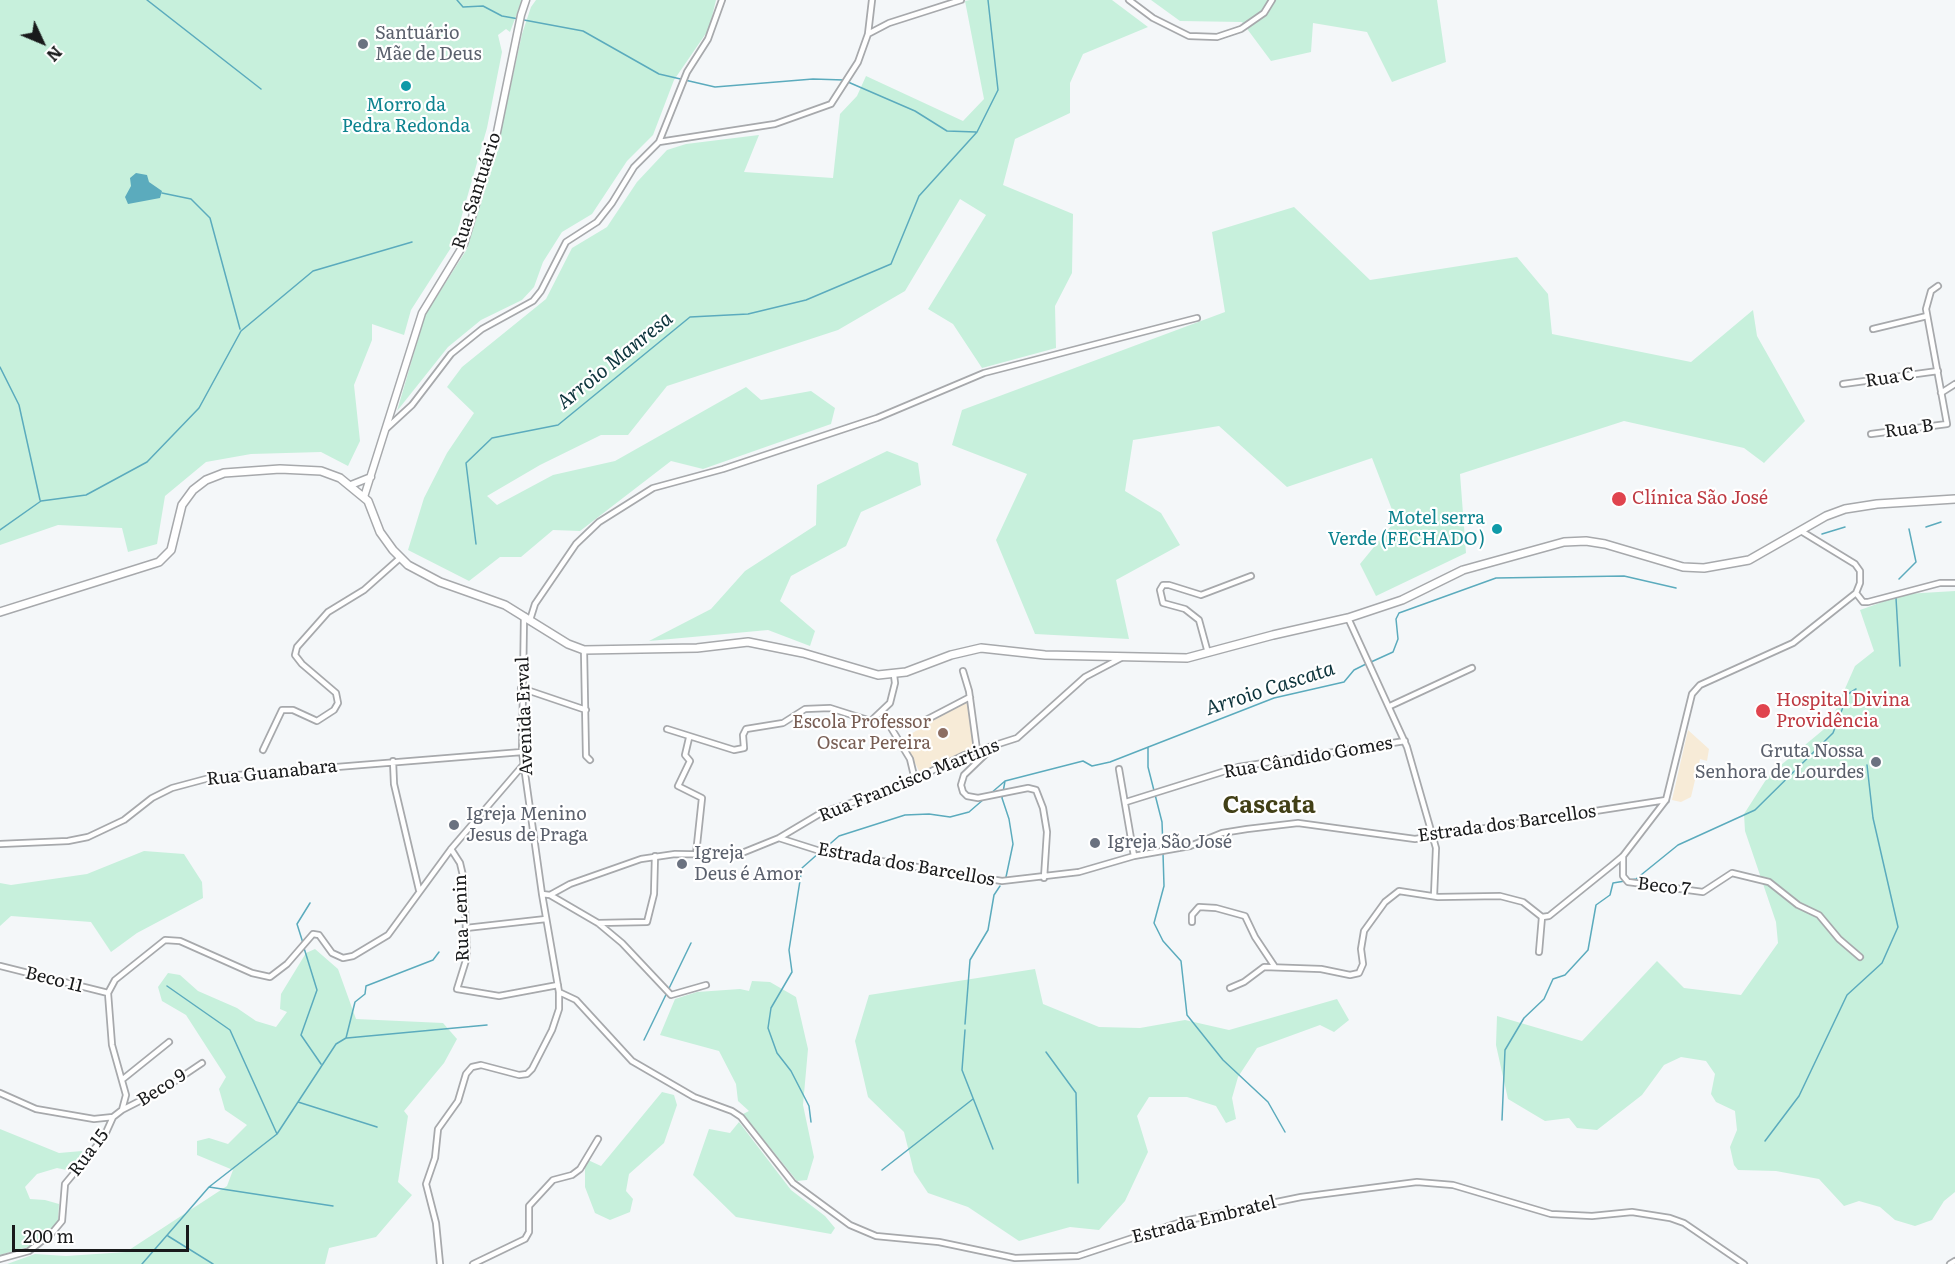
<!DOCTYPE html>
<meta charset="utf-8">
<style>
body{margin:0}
#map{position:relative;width:1955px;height:1264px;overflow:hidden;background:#f4f7f9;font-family:Literata,serif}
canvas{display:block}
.north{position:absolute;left:12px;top:12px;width:60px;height:60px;-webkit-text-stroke:4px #fff;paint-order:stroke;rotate:134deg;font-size:16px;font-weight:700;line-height:24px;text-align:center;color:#191a1b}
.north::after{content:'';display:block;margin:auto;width:21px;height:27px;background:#191a1b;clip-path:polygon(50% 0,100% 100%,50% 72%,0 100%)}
.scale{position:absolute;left:12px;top:1225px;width:177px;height:27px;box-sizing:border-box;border:3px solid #191a1b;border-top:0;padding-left:8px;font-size:18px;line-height:21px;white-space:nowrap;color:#191a1b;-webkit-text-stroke:4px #fff;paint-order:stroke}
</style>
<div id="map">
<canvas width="1955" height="1264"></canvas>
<div class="north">N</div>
<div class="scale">200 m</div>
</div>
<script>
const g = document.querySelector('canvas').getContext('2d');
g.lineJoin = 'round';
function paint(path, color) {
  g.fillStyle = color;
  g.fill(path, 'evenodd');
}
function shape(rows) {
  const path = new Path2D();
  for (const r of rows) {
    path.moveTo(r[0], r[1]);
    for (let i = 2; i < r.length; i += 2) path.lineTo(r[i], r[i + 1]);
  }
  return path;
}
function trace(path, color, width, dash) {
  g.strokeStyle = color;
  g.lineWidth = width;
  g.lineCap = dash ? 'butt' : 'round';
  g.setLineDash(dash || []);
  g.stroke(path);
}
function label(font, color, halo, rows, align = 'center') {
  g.font = font + ' Literata,serif';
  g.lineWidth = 4.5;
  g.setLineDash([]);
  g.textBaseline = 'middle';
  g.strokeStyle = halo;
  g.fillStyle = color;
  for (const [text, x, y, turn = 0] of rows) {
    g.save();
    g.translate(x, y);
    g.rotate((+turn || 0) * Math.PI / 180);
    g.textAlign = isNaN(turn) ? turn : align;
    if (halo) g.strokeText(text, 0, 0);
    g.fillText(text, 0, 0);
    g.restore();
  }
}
const education = shape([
 [965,700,972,715,975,749,951,758,921,775,903,739],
 [1688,730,1709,749,1707,761,1700,759,1691,797,1681,802,1672,800]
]);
const green = shape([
 [0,0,522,0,510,32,506,29,498,35,502,52,487,128,454,243,411,310,404,335,372,324,372,340,354,385,360,441,348,466,321,452,251,454,206,462,165,496,157,544,128,552,122,528,58,525,0,545],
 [536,0,716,0,709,29,674,80,653,135,627,161,592,214,562,232,543,262,534,287,522,300,481,320,448,347,397,411,425,315,467,249,501,131,522,34,531,7],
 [970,0,1112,0,1148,27,1083,54,1070,83,1070,113,1015,139,1003,185,1073,214,1072,273,1055,306,1056,348,982,368,953,324,928,309,986,215,960,199,905,291,838,330,667,386,628,435,601,435,540,465,487,496,497,505,553,475,615,461,746,387,761,400,811,391,835,408,831,424,703,469,671,461,580,531,553,530,521,557,500,557,469,581,408,550,424,498,447,453,474,413,447,387,462,367,546,299,572,248,607,227,637,182,667,150,686,144,759,135,744,172,833,178,840,114,857,96,866,76,963,121,984,99,965,1],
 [1151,0,1437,0,1446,62,1392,82,1367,32,1313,23,1311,52,1271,61,1242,22,1180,21],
 [1294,207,1370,280,1517,257,1548,294,1552,334,1691,362,1753,310,1757,336,1805,421,1764,463,1744,448,1624,421,1460,474,1466,553,1376,596,1360,564,1396,520,1372,458,1287,487,1219,426,1133,440,1125,491,1161,513,1180,545,1116,580,1129,639,1035,634,996,540,1027,474,952,445,962,410,1225,312,1212,232],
 [887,451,918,463,921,485,861,512,846,546,791,576,780,601,815,631,810,646,768,630,649,641,711,609,745,571,816,525,817,485],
 [1955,591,1955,1192,1944,1201,1932,1220,1915,1226,1895,1220,1880,1207,1859,1201,1844,1206,1819,1179,1776,1171,1738,1170,1734,1165,1730,1147,1737,1130,1735,1111,1716,1102,1711,1094,1715,1074,1706,1061,1681,1057,1664,1065,1642,1095,1597,1130,1577,1128,1569,1118,1545,1121,1508,1099,1496,1045,1497,1016,1582,1041,1657,961,1684,988,1741,995,1778,943,1776,922,1745,831,1744,814,1769,775,1829,725,1855,666,1874,651,1860,610,1905,594],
 [144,851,184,854,202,882,203,898,137,933,111,952,91,922,11,916,0,926,0,883,11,885,87,874],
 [315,949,338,969,356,1019,443,1023,457,1039,444,1063,404,1111,408,1116,398,1182,412,1195,376,1237,329,1248,325,1264,7,1264,35,1254,66,1256,126,1252,227,1186,233,1170,197,1155,197,1141,209,1138,228,1144,247,1125,225,1110,219,1089,226,1077,186,1015,162,1001,158,987,168,973,180,975,198,991,237,1008,256,1021,276,1027,287,1012,280,1009,281,994,306,953],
 [1035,969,1043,1004,1099,1027,1140,1028,1185,1020,1229,1030,1337,999,1349,1020,1334,1032,1320,1025,1257,1048,1238,1077,1232,1098,1236,1119,1226,1123,1216,1106,1187,1097,1149,1097,1137,1116,1148,1152,1125,1201,1099,1230,1070,1227,1019,1241,968,1207,928,1193,914,1172,904,1132,868,1097,855,1041,869,995],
 [752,981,770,982,796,997,808,1049,803,1105,814,1157,807,1180,797,1181,743,1114,749,1111,738,1101,736,1084,719,1051,660,1035,675,999,697,992,740,989,749,991],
 [662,1092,674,1095,677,1105,664,1143,629,1174,626,1191,633,1199,630,1212,610,1220,595,1213,585,1187,585,1164,588,1160,601,1166],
 [739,1122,791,1190,825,1216,835,1228,831,1234,736,1217,693,1175,709,1129,730,1133],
 [0,1129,59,1153,82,1151,83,1161,71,1171,57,1168,37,1174,25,1187,30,1199,45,1200,59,1204,58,1223,31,1246,0,1255]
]);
const water = shape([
 [136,173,147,175,149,182,162,191,160,198,128,204,125,197,131,186,130,178]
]);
const stream = shape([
 [147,0,261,89],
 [457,0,463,7,483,6,502,16,519,19],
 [524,20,583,31,659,74,715,87,813,79,844,80],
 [848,82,915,111,947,131,976,132],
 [162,193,191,199,210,218,240,329],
 [0,367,19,405,40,500],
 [1926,527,1941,522],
 [0,530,41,501,86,495,147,462,199,408,241,331,313,271,412,242],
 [1822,534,1845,527],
 [476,544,466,463,492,438,558,425,690,317,748,314,806,300,891,264,919,196,977,132,998,90,988,0],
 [1899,579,1916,562,1909,529],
 [1896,598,1900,666],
 [1371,662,1393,652,1398,639,1396,619,1399,613,1496,578,1624,576,1676,588],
 [1148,747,1148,767,1162,822,1163,848],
 [990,794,1005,781],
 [824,849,839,836,905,815,929,814,950,817,969,812,984,799],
 [1163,853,1164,886,1154,923,1163,941,1181,961,1187,1015,1223,1060,1268,1102,1285,1132],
 [1006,877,1013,844,1009,819,1002,798,1005,781,1083,761,1092,766,1110,762,1274,698,1344,682,1354,670,1366,664],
 [1629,880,1636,879,1678,845,1755,810,1833,733,1848,694,1856,689],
 [303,943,297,924,310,903],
 [304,948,317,990,301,1035,321,1064],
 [167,986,230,1030,277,1134],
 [965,1024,970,960,988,930,994,895,1000,886],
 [965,1030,962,1070,993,1149],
 [347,1038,487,1025],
 [644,1040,691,943],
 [1046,1052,1076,1093,1078,1183],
 [298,1102,377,1127],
 [1502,1120,1505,1050,1524,1018,1544,999,1553,979,1565,975,1588,950,1596,905,1610,895,1613,883,1625,881],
 [811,1122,809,1106,791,1071,777,1053,768,1028,771,1008,792,972,789,950,802,868,820,852],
 [1765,1141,1799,1096,1847,995,1882,963,1898,927,1873,818,1867,765],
 [882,1170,973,1099],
 [209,1187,333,1206],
 [168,1236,213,1264],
 [142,1264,209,1187,277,1134,336,1044,346,1038,355,1002,365,994,366,986,433,960,439,952]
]);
const minor = shape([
 [1129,0,1153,18,1189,36,1217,37,1241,29,1264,13,1272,0],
 [868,34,872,0],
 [659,142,687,72,708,39,722,0],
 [1873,329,1927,316],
 [1843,384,1938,371],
 [1941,393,1955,384],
 [387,428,412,405,451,354,482,329,533,301,541,291,566,242,597,222,612,203,634,167,659,142,775,124,831,104,858,62,868,34,889,23,961,0],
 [1871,434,1947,424,1926,309,1931,291,1938,286],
 [1856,593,1863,602,1868,602,1940,583,1955,583],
 [1348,618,1407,747,1436,848,1434,896],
 [530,620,535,604,576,544,599,522,653,488,723,469,877,418,984,373,1197,318],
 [584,650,586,756,590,760],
 [1208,653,1199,620,1185,609,1163,603,1160,590,1163,585,1169,585,1201,595,1251,576],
 [963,671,969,691,977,750],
 [521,688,586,710],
 [1390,706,1472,668],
 [882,713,910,759,915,780],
 [924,721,970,697],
 [667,729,734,750,744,748,743,735,746,729,783,723,805,709,830,708,871,721,890,703,895,683,894,675],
 [689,738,685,755,690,761,678,786,702,798,696,854],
 [992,748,964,775,961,785,963,792,967,796,978,798,1028,788,1036,790,1043,808,1047,832,1044,878],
 [263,750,282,710,293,710,317,721,334,710,338,703,336,693,302,664,295,655,297,647,328,612,364,590,400,558],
 [393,761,394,784,419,890],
 [1119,769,1134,856],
 [1126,802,1238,767,1405,741],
 [779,838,820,851,1002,881,1079,872,1134,856,1190,846,1222,833,1247,829,1298,823,1415,839,1666,800],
 [0,844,68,841,88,837,124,820,152,798,172,788,213,777,522,752],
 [451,849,460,863,464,880,467,957,457,989,499,996,558,985],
 [1623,856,1623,876,1628,882,1703,892,1732,873,1769,882,1798,905,1819,915,1839,939,1860,957],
 [542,894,550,895,570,884,641,859,675,854,737,855,779,838,821,813,901,786,964,755,1017,738,1085,677,1121,658],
 [550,895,598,923,622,943,671,995,706,985],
 [1192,922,1192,915,1199,907,1216,908,1245,916,1255,937,1275,967],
 [598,923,647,922,654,894,655,856],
 [466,928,546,919],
 [1539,952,1542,917],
 [0,966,108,993],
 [1230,988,1244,982,1264,967,1321,969,1350,975,1359,973,1363,964,1361,949,1364,931,1385,902,1399,891,1438,897,1500,896,1523,902,1542,917,1549,916,1611,866,1623,856,1666,800,1692,694,1700,685,1793,643,1856,593,1860,583,1860,571,1855,564,1801,531],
 [559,992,576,1000,632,1061,694,1097,732,1111,741,1117,793,1183,850,1225,876,1236,939,1242,1015,1258,1078,1256,1184,1221,1301,1197,1417,1182,1453,1185,1551,1214,1592,1216,1632,1212,1670,1218,1684,1223,1744,1264],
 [123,1079,169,1042],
 [0,1093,36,1109,94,1119,113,1117,122,1110,126,1095,112,1045,108,993,115,980,165,940,180,941,252,973,270,977,287,964,313,934,319,935,332,953,343,958,353,956,388,935,451,849,524,764],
 [122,1110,165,1088,202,1063],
 [0,1259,29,1251,52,1233,62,1221,65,1184,104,1137,113,1117],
 [440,1264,436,1223,426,1184,435,1158,438,1129,458,1101,466,1074,472,1067,481,1065,519,1075,527,1074,532,1069,552,1030,559,1009,559,992,542,894,522,752,524,616],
 [473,1264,525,1239,529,1232,529,1206,553,1180,572,1175,580,1169,598,1139],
 [1950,1264,1955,1261]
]);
const tertiary = shape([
 [351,485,371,477],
 [364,497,422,313,464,244,496,137,521,15,526,0]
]);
const secondary = shape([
 [0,612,159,562,171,550,182,505,193,490,206,480,224,473,280,469,321,471,340,478,368,501,380,532,393,550,408,565,440,582,505,605,568,644,584,650,697,648,748,642,803,653,878,675,906,672,951,655,981,648,1045,655,1187,658,1273,635,1348,618,1402,600,1463,570,1564,542,1586,541,1605,544,1683,567,1704,568,1749,560,1826,516,1845,509,1877,504,1955,499]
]);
const markers = [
 [363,44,6,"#6b7280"],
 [406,86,6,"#0f9aa8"],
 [1619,499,8,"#e0444e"],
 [1497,529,6,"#0f9aa8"],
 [1763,711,8,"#e0444e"],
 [943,733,6,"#8d6e63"],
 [1876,762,6,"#6b7280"],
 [454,825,6,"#6b7280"],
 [1095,843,6,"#6b7280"],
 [682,864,6,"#6b7280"]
];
const worshipNames = [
 ["Santuário",375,34],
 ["Mãe de Deus",375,55],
 ["Gruta Nossa",1864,752,"right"],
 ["Senhora de Lourdes",1864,773,"right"],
 ["Igreja Menino",466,815],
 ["Jesus de Praga",466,836],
 ["Igreja São José",1107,843],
 ["Igreja",694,854],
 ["Deus é Amor",694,875]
];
const cultureNames = [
 ["Morro da",406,106],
 ["Pedra Redonda",406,127],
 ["Motel serra",1485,519,"right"],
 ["Verde (FECHADO)",1485,540,"right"]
];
const streetNames = [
 ["Rua Santuário",477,191,-72],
 ["Rua C",1890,378,-9],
 ["Rua B",1909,429,-8],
 ["Avenida Erval",525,716,-92],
 ["Rua Cândido Gomes",1308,758,-10],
 ["Rua Guanabara",272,773,-6],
 ["Rua Francisco Martins",909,781,-22],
 ["Estrada dos Barcellos",1507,824,-8],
 ["Estrada dos Barcellos",906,865,10],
 ["Beco 7",1664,887,7],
 ["Rua Lenin",462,918,-92],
 ["Beco 11",54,980,14],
 ["Beco 9",162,1088,-32],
 ["Rua 15",89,1153,-53],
 ["Estrada Embratel",1204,1220,-14]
];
const healthNames = [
 ["Clínica São José",1632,499],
 ["Hospital Divina",1776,701],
 ["Providência",1776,722]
];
const educationNames = [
 ["Escola Professor",931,723],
 ["Oscar Pereira",931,744]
];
const waterNames = [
 ["Arroio Manresa",615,361,-39],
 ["Arroio Cascata",1270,689,-18]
];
const districtNames = [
 ["Cascata",1269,806]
];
paint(education, '#f7ebd7');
paint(green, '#c7f0dc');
paint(water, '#5babbd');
trace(stream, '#5babbd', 1.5);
trace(minor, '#a7a9ac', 8);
trace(tertiary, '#a7a9ac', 9);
trace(secondary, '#a7a9ac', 10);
trace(minor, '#fff', 4.5);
trace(tertiary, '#fff', 6);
trace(secondary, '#fff', 7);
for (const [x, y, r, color] of markers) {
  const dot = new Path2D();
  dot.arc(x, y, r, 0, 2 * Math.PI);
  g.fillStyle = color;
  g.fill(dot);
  trace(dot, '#fff', 2);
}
label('18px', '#5b616d', '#fff', worshipNames, 'left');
label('18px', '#0d838f', '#fff', cultureNames);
label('18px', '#191a1b', '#fff', streetNames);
label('18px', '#be3a42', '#fff', healthNames, 'left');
label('18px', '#785e54', '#fff', educationNames, 'right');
label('italic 20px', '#0d343c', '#fff', waterNames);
label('bold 24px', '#424017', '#fff', districtNames);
</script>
